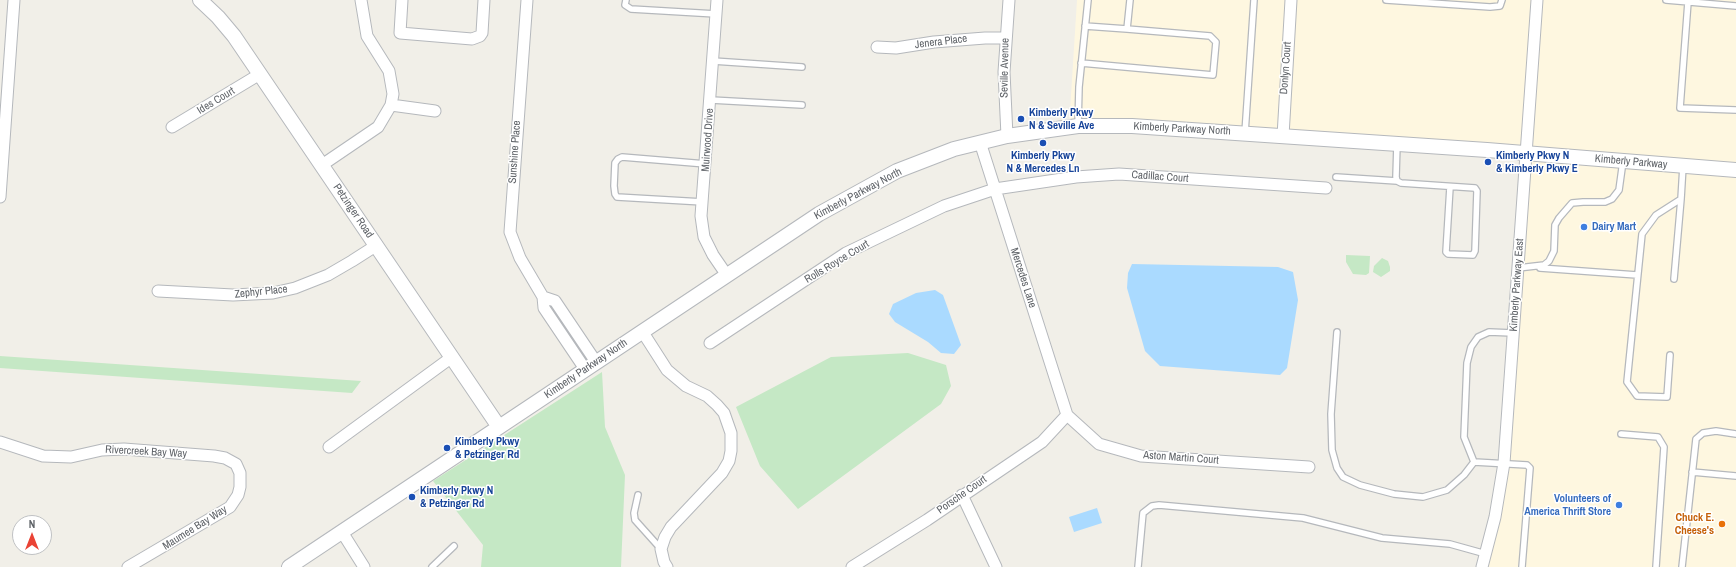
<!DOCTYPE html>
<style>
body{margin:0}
#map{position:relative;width:1736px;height:567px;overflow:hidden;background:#f1efe8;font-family:"Archivo Narrow",sans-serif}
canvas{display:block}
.north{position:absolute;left:12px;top:515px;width:40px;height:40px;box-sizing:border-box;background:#fff;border:1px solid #bfc1c3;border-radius:50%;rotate:0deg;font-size:11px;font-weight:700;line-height:16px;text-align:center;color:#5f6368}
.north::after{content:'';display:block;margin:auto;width:14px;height:18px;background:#ea4335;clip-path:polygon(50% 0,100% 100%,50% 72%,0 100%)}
</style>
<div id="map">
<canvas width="1736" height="567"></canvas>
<div class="north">N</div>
</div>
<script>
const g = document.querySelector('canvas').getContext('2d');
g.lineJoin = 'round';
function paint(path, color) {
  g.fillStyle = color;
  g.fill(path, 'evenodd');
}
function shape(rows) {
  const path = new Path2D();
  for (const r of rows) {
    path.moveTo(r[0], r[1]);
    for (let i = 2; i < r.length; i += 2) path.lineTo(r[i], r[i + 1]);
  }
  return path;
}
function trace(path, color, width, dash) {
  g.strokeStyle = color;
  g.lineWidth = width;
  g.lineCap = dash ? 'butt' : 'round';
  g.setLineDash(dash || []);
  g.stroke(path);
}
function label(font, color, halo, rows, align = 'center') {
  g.font = font + ' "Archivo Narrow",sans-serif';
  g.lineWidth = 3;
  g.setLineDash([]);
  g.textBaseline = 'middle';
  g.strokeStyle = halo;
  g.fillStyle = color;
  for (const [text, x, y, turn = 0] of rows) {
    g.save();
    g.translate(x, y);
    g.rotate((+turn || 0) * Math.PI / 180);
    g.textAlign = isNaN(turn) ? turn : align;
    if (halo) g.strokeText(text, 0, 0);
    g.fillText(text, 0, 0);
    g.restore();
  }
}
const commercial = shape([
 [1077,0,1736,0,1736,567,1485,567,1495,528,1526,152,1069,127]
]);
const green = shape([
 [1346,255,1370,256,1369,273,1366,275,1353,274,1346,262],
 [1382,258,1388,261,1390,267,1390,271,1381,277,1373,272,1374,266],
 [908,353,946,365,951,386,941,404,798,509,760,466,736,407,831,357],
 [0,356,361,381,352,393,0,368],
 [602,372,605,427,625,475,621,567,481,567,483,545,433,481]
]);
const water = shape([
 [1132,264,1278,267,1293,272,1298,300,1287,368,1280,375,1160,366,1145,351,1127,288,1128,273],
 [935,290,943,295,961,345,954,354,941,353,928,342,895,322,889,314,893,304,916,293],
 [1097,508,1102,523,1074,532,1069,517]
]);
const service = shape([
 [626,0,625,5,631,9,716,14],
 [1386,0,1490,7,1500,6,1502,0],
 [1666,0,1736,6],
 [1688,2,1680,108,1736,110],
 [1085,26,1127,29],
 [713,61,802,67],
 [1081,63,1213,75,1216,42,1210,36,1127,29,1130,0],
 [711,100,802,105],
 [1078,126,1079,87,1088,0],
 [1245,133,1254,0],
 [1397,144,1396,177,1397,181,1401,183,1475,188,1477,191,1475,251,1473,255,1448,254,1446,252,1450,187],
 [1336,177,1397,181],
 [1681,199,1683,166],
 [703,202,617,197,615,194,614,186,615,163,618,159,622,157,706,164],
 [1518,268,1544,265,1549,261,1554,251,1555,225,1559,218,1572,203,1583,202,1605,202,1612,199,1619,190,1623,161],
 [1540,268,1637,275],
 [1337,332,1331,414,1332,450,1337,468,1343,477,1360,485,1394,494,1423,497,1447,490,1464,475,1474,462,1527,465,1530,468,1522,567],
 [1670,355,1667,397,1637,396,1627,382,1642,234,1656,215,1681,199,1674,279],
 [1621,434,1658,437,1664,447,1656,567],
 [1474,462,1464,437,1467,363,1471,347,1478,337,1489,332,1513,333],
 [1692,472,1736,476],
 [638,495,634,513,635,520,661,549],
 [432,567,454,546],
 [1138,567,1143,513,1152,506,1159,505,1303,518,1382,538,1450,544,1486,554],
 [1682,567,1696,439,1703,433,1716,431,1736,434]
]);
const minor = shape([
 [361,0,367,36,389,71,393,94,391,105],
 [402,0,400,33,472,39,480,36,482,33,484,0],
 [527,0,510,232,520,258,543,297,544,308,585,369],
 [717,0,701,216,704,237,713,255,726,274],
 [877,47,896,48,934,42,985,38,1005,38],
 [172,127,260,74],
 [1007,136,1004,72,1009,0],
 [1283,136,1291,0],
 [980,142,1067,415,1099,444,1141,456,1309,467],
 [322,165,378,127,391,105,435,111],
 [0,197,14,0],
 [158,291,233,295,273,293,295,288,328,275,352,261,377,245],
 [543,297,555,301,596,362],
 [642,331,667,370,686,386,707,396,717,405,724,413,731,433,731,451,729,461,722,473,671,527,665,537,661,549,664,562,667,567],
 [710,343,846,253,944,206,995,189,1076,177,1119,174,1326,188],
 [0,442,43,456,71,457,102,450,124,449,214,456,225,458,236,464,240,473,240,487,238,495,230,507,128,567],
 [329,447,452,357],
 [962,495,996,567],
 [342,532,364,567],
 [852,567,927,520,1042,442,1067,415],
 [1482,567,1495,517,1504,463,1537,0]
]);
const tertiary = shape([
 [200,0,218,17,234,36,499,427],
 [289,567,819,214,897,171,954,149,1007,136,1078,126,1132,126,1487,150,1736,170]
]);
const markers = [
 [1021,119,4,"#1a4fb4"],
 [1043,143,4,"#1a4fb4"],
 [1488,162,4,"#1a4fb4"],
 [1584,227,4,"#3f7fe0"],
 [447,448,4,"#1a4fb4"],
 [412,497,4,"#1a4fb4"],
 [1619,505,4,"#3f7fe0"],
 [1722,524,4,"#e8710a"]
];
const streetNames = [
 ["Jenera Place",941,42,-7],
 ["Seville Avenue",1005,68,-89],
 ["Donlyn Court",1286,68,-86],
 ["Ides Court",216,101,-31],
 ["Kimberly Parkway North",1182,129,3],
 ["Muirwood Drive",708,140,-86],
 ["Sunshine Place",515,152,-86],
 ["Kimberly Parkway",1631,162,5],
 ["Cadillac Court",1160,177,4],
 ["Kimberly Parkway North",858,194,-28],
 ["Petzinger Road",353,211,56],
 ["Rolls Royce Court",837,262,-31],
 ["Mercedes Lane",1023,278,72],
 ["Kimberly Parkway East",1517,285,-86],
 ["Zephyr Place",261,292,-6],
 ["Kimberly Parkway North",586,369,-34],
 ["Rivercreek Bay Way",146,452,3],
 ["Aston Martin Court",1181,458,4],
 ["Porsche Court",962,495,-35],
 ["Maumee Bay Way",195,528,-32]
];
const transitNames = [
 ["Kimberly Pkwy",1029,113],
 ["N & Seville Ave",1029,126],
 ["Kimberly Pkwy",1043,156,"center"],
 ["N & Mercedes Ln",1043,169,"center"],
 ["Kimberly Pkwy N",1496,156],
 ["& Kimberly Pkwy E",1496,169],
 ["Kimberly Pkwy",455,442],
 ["& Petzinger Rd",455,455],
 ["Kimberly Pkwy N",420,491],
 ["& Petzinger Rd",420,504]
];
const shopNames = [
 ["Dairy Mart",1592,227],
 ["Volunteers of",1611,499,"right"],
 ["America Thrift Store",1611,512,"right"]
];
const foodNames = [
 ["Chuck E.",1714,518],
 ["Cheese's",1714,531]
];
paint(commercial, '#fef7e0');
paint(green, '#c5e8c5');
paint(water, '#aadaff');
trace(service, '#b5b8bc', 8);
trace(minor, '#b5b8bc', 13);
trace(tertiary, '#b5b8bc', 16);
trace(service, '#fff', 5.5);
trace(minor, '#fff', 11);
trace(tertiary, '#fff', 14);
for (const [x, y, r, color] of markers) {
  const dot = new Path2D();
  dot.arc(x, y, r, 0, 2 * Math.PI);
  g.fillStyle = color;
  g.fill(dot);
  trace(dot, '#fff', 1.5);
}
label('11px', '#5f6368', '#fff', streetNames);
label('bold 11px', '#164399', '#fff', transitNames, 'left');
label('bold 11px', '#366cbe', '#fff', shopNames, 'left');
label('bold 11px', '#c56008', '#fff', foodNames, 'right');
</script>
